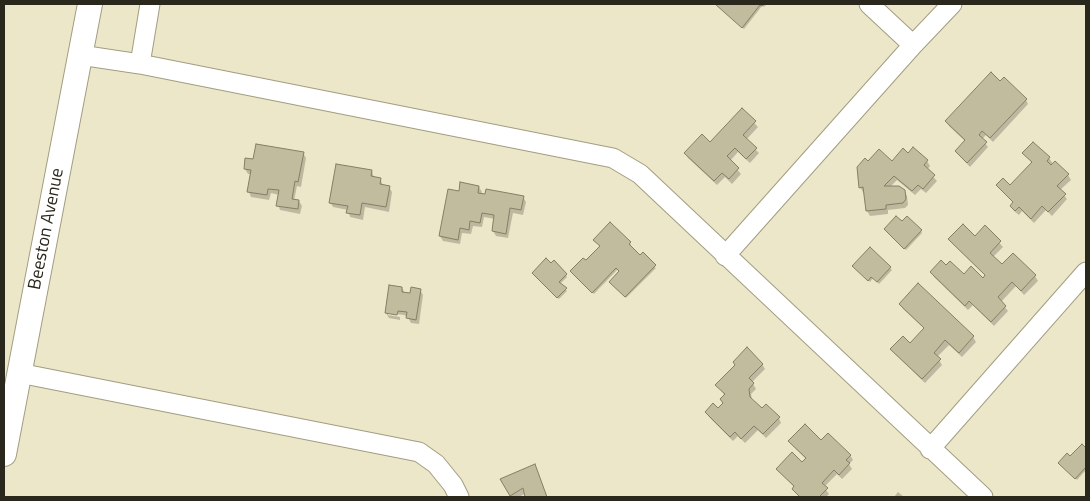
<!DOCTYPE html>
<style>
body{margin:0}
#map{position:relative;width:1090px;height:501px;overflow:hidden;background:#ede7c9;font-family:"Titillium Web",sans-serif}
canvas{display:block}
.frame{position:absolute;inset:0;border:5px solid #2a281c;pointer-events:none}
</style>
<div id="map">
<canvas width="1090" height="501"></canvas>
<div class="frame"></div>
</div>
<script>
const g = document.querySelector('canvas').getContext('2d');
g.lineJoin = 'round';
function paint(path, color) {
  g.fillStyle = color;
  g.fill(path, 'evenodd');
}
function shape(rows) {
  const path = new Path2D();
  for (const r of rows) {
    path.moveTo(r[0], r[1]);
    for (let i = 2; i < r.length; i += 2) path.lineTo(r[i], r[i + 1]);
  }
  return path;
}
function trace(path, color, width, dash) {
  g.strokeStyle = color;
  g.lineWidth = width;
  g.lineCap = dash ? 'butt' : 'round';
  g.setLineDash(dash || []);
  g.stroke(path);
}
function label(font, color, halo, rows, align = 'center') {
  g.font = font + ' "Titillium Web",sans-serif';
  g.lineWidth = 4;
  g.setLineDash([]);
  g.textBaseline = 'middle';
  g.strokeStyle = halo;
  g.fillStyle = color;
  for (const [text, x, y, turn = 0] of rows) {
    g.save();
    g.translate(x, y);
    g.rotate((+turn || 0) * Math.PI / 180);
    g.textAlign = isNaN(turn) ? turn : align;
    if (halo) g.strokeText(text, 0, 0);
    g.fillText(text, 0, 0);
    g.restore();
  }
}
const shadow = shape([
 [715,4,767,4,764,7,762,6,744,29],
 [1000,83,1026,100,1028,104,993,142,986,135,982,139,988,147,970,167,956,152,966,142,949,126,946,121],
 [742,110,758,127,746,140,759,153,750,163,738,152,730,161,741,174,732,184,725,177,717,185,688,158,685,153,710,143],
 [303,153,306,158,301,187,297,186,294,201,299,201,302,206,300,214,280,210,278,205,279,195,271,193,269,200,251,197,249,192,252,174,248,174,245,169,254,161],
 [1024,153,1049,158,1053,164,1068,175,1071,180,1060,190,1067,199,1052,216,1046,210,1034,223,1022,211,1019,215,1014,211,1011,206,1014,203,997,186,1010,187,1032,163],
 [908,154,927,161,930,166,927,170,937,181,926,193,921,189,915,195,897,180,890,187,904,191,907,196,908,205,905,208,888,210,888,214,870,216,867,211,865,192,863,192,860,187,868,163,892,163],
 [372,171,374,178,380,179,383,185,389,187,392,192,389,212,365,207,363,220,350,217,348,210,333,207,330,202],
 [479,187,482,192,481,195,523,197,526,202,523,215,513,213,508,238,496,236,493,231,495,219,484,217,482,227,473,226,471,234,462,233,460,244,443,241,440,236,460,192],
 [902,223,921,231,922,233,906,250,886,231],
 [610,224,630,243,631,245,630,247,640,257,656,268,626,298,612,284,621,272,618,269,594,294,573,273,601,247],
 [985,227,1003,247,993,257,1002,266,1035,276,1038,281,1024,295,1016,286,1001,302,1008,311,994,326,973,305,968,310,934,277,931,272,983,280,986,276,953,244,950,239,975,237],
 [870,249,892,270,879,284,873,278,870,282,855,268],
 [534,275,566,275,567,277,560,284,567,291,559,299],
 [918,285,973,337,976,342,962,357,949,345,937,357,942,365,925,383,895,354,892,349,910,345,925,329,903,309,900,304],
 [390,287,402,288,405,293,411,294,420,290,423,295,419,324,411,323,408,317,404,315,388,313,388,315,400,317,400,320,389,318,386,313],
 [762,364,765,369,752,382,756,389,751,394,752,400,762,410,779,418,781,423,766,438,758,430,745,443,738,436,733,441,709,417,706,412,718,410,724,404,725,396,717,385],
 [790,441,822,442,850,455,853,460,849,464,852,469,842,479,837,474,824,487,829,494,826,497,800,497,793,489,795,488,777,469,802,464,806,459,793,446],
 [1082,446,1086,450,1086,470,1077,480,1061,465],
 [535,465,547,497,527,497,526,493,519,497,512,497,502,480],
 [898,492,904,497,894,497]
]);
const building = shape([
 [715,4,764,4,762,6,760,5,742,28,715,4],
 [991,72,1000,81,1004,77,1027,99,990,138,982,131,979,135,987,142,967,163,955,151,965,140,945,121,991,72],
 [742,108,756,121,743,135,757,148,746,159,735,148,727,156,739,168,729,179,722,173,714,181,684,153,702,134,710,142,742,108],
 [1033,142,1050,157,1047,161,1051,165,1055,161,1069,174,1057,186,1066,194,1048,212,1042,206,1031,219,1019,207,1015,211,1010,206,1013,202,996,185,1003,178,1010,185,1032,162,1022,153,1033,142],
 [256,144,304,152,298,182,295,181,292,199,299,200,298,209,276,206,279,190,268,189,267,195,247,192,251,170,244,169,245,158,253,159,256,144],
 [913,147,928,160,924,165,935,175,923,189,918,185,912,191,894,176,884,186,899,186,905,190,906,199,903,203,886,205,886,209,866,211,863,187,859,188,857,167,865,158,868,161,879,149,892,161,903,148,908,153,913,147],
 [336,164,372,170,371,176,381,178,380,184,390,186,386,207,362,203,360,215,346,213,348,206,329,203,336,164],
 [460,182,479,186,478,193,485,194,486,189,524,196,521,210,510,208,506,234,492,231,494,215,482,213,480,223,470,221,469,230,460,228,458,240,439,236,448,189,459,191,460,182],
 [896,216,902,221,907,216,922,230,904,249,884,229,896,216],
 [610,222,631,242,629,244,640,255,643,252,656,265,625,297,609,282,619,271,616,268,592,293,570,271,583,258,586,260,600,246,593,240,610,222],
 [963,224,975,236,985,225,1001,241,990,253,1002,264,1013,253,1036,275,1021,291,1012,282,998,297,1006,306,991,322,969,301,965,306,930,272,941,260,946,265,950,261,964,274,971,266,983,278,985,275,948,239,963,224],
 [870,247,891,267,877,282,871,277,868,281,852,266,870,247],
 [546,258,551,263,554,260,567,274,559,282,567,288,557,298,532,273,546,258],
 [918,283,974,336,959,353,945,340,934,353,941,359,922,379,890,349,903,336,910,343,924,328,899,304,918,283],
 [389,285,402,287,402,292,410,293,411,287,421,289,416,320,406,318,407,312,398,311,397,315,385,313,389,285],
 [747,347,763,364,749,378,754,383,749,389,750,397,762,408,766,404,780,417,763,434,754,426,741,439,735,432,730,437,705,412,713,403,718,408,723,403,720,399,725,394,715,385,735,365,733,362,747,347],
 [805,424,821,440,828,433,851,455,846,460,850,463,839,475,834,470,822,483,828,488,819,497,800,497,792,489,794,486,776,469,792,452,802,462,806,458,788,441,805,424],
 [1082,444,1086,448,1086,467,1075,479,1058,463,1067,453,1070,456,1082,444],
 [535,464,547,497,525,497,523,488,510,496,500,479,535,464]
]);
const minor = shape([
 [869,4,913,45],
 [80,55,140,64,613,158,640,174,983,497],
 [140,64,150,4],
 [725,256,913,45,952,4],
 [19,373,419,452,436,464,453,485,459,497],
 [930,449,1086,272]
]);
const tertiary = shape([
 [4,454,90,4]
]);
const streetNames = [
 ["Beeston Avenue",47,229,-79]
];
paint(shadow, '#0003');
paint(building, '#c1bc9e');
trace(building, '#847f62', 1);
trace(minor, '#a39d80', 21);
trace(tertiary, '#a39d80', 26);
trace(minor, '#fff', 19);
trace(tertiary, '#fff', 24);
label('18px', '#2a281c', '#fff', streetNames);
</script>
